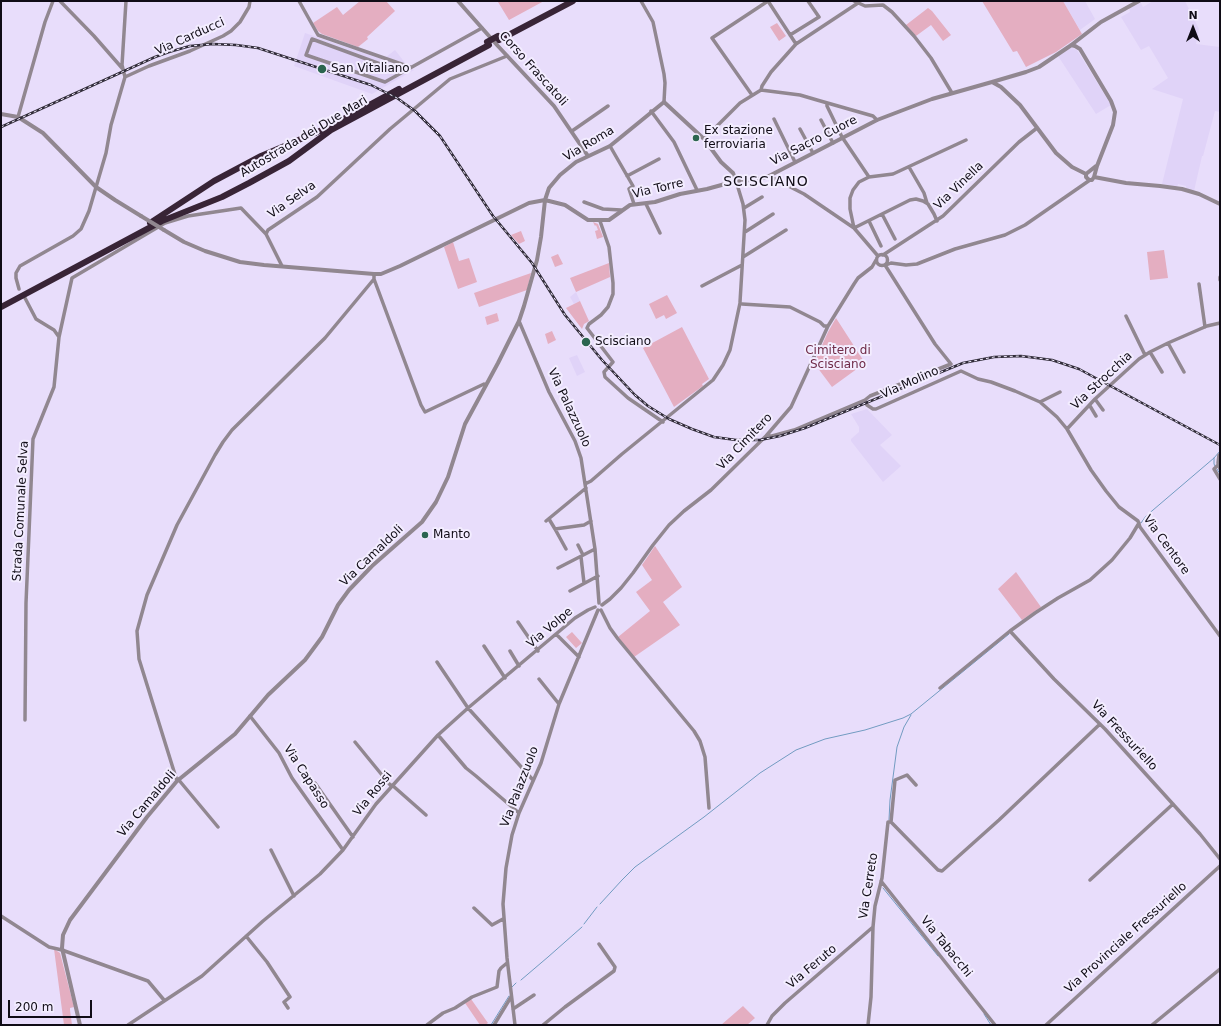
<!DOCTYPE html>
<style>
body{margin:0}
#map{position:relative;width:1221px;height:1026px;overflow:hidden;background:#e8ddfb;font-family:"DejaVu Sans",sans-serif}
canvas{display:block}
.frame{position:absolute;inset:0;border:2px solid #100c16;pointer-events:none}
.north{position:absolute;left:1173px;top:8px;width:40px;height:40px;-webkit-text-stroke:3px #f3edff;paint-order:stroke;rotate:0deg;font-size:11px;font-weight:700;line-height:16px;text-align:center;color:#100c16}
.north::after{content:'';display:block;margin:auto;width:14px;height:18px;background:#100c16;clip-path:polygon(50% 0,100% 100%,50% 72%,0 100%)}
.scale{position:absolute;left:8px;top:1000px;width:84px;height:18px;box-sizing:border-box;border:2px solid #100c16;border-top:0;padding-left:5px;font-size:12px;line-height:14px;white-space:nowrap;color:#100c16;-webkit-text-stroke:3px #f3edff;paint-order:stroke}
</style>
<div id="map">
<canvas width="1221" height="1026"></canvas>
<div class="frame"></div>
<div class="north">N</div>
<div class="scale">200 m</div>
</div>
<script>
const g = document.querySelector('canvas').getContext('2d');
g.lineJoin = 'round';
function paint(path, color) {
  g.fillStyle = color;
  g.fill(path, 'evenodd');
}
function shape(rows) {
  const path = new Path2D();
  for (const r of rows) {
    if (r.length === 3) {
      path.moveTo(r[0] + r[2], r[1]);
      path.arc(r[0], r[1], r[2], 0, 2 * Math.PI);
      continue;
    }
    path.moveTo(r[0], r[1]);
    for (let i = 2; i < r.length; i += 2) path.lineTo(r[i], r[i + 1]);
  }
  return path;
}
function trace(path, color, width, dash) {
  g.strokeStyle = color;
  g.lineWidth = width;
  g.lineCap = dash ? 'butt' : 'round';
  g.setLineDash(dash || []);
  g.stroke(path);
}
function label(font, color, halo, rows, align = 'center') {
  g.font = font + ' "DejaVu Sans",sans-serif';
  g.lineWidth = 4;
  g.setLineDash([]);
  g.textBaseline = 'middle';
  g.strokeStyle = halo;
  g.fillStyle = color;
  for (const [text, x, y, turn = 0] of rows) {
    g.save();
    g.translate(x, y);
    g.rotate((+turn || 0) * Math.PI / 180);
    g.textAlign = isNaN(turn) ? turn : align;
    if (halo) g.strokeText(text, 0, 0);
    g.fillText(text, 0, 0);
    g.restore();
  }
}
const built = shape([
 [1063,1,1085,1,1095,19,1080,30],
 [1153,1,1185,1,1199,29,1196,44,1220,47,1220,112,1215,111,1203,156,1202,156,1194,191,1186,188,1186,186,1178,184,1177,187,1162,184,1183,99,1152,89,1168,78,1149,46,1141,50,1121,17,1130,12,1129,8,1141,3,1143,7],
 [305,33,414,70,372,94,294,66],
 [1071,47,1077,50,1111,105,1096,114,1058,56],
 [395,50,406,64,386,57],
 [576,292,580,301,574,304,570,297],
 [577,355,585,372,577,376,569,358],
 [867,409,892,435,880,445,901,466,883,482,851,441,851,439,859,432,859,427,851,414]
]);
const green = shape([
 [360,1,386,1,395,11,367,37,368,39,358,47,322,34,318,31,313,23,337,7,343,15],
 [499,1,544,1,509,20,498,2],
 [982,1,1063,1,1082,34,1056,52,1026,67,1017,51,1013,52],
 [928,8,932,11,951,35,943,41,931,25,916,36,906,25],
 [777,23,786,36,779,41,770,27],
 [593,222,598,224,603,237,597,239,595,231,598,230,596,225,595,226],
 [521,231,525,241,519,244,511,235],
 [453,242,459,261,469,258,477,282,458,289,444,247],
 [1164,250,1168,278,1150,280,1147,252],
 [558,254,563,264,555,267,551,257],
 [609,263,610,277,576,292,570,278],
 [531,273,527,290,479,307,474,293],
 [667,295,677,313,666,319,664,315,656,319,649,304],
 [580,301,589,321,584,324,582,329,566,308],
 [497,313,499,321,487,325,485,317],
 [836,318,865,363,832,387,814,363,828,332],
 [682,327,709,379,702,384,703,386,696,391,674,407,643,348],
 [552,331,556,340,548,344,545,334],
 [655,546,682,587,663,602,680,625,634,657,618,637,650,611,636,592,652,580,642,565],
 [1016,572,1041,607,1022,620,998,589],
 [572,632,582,643,576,648,566,637],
 [54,949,60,953,74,1007,70,1008,70,1010,72,1025,64,1025],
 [471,999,488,1023,485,1025,480,1025,465,1003],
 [743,1006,755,1018,747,1025,721,1025]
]);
const stream = shape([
 [1214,458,1214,464,1215,466],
 [1217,469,1220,474],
 [1141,523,1146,516,1214,458,1220,451],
 [889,820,890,800,897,747,904,727,911,715],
 [883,888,938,956],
 [600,904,622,880,635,867,704,817,760,773,796,750,825,739,865,730,903,718,911,714,1009,634],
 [584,924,597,907],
 [521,980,548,957,582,927],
 [512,987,516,983],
 [984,1014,991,1025],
 [491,1025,509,996]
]);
const minor = shape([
 [60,1,94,36,122,68],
 [299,1,318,35,410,67],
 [641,1,653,22,664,74,665,83,664,102],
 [768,1,796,44],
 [854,1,865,6,883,5],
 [883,5,892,12,914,36,931,58,952,93],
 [790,35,819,17,808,1],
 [402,72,312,39,306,55,385,82,482,28],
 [125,77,149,66,190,51,223,36,231,31,240,22,249,7,250,1],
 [125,77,122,65,126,1],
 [761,90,762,86,771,72,796,44,858,3],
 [752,95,712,38,768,1],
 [827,103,827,106,842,137,869,177],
 [651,111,674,142,697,190],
 [18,117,45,22,53,1],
 [774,119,795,162],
 [821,120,833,143],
 [800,129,813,153],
 [572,131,608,106],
 [704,139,740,103,761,90,800,95,817,100,873,116,877,120],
 [610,146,633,186,629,189,634,204],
 [909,167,924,193,927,203],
 [627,176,659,159],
 [769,176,804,194,854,228,878,256],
 [736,181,743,204,745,220,740,302],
 [584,202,603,209,621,210],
 [646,204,660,233],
 [744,208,762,197],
 [882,214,895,239],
 [600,221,609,247,613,283,613,294,608,307,601,315,589,324,587,328,613,362,604,372,605,377,628,398,663,422],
 [869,221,881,246],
 [854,228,850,209,850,198,853,190,859,182,869,177,893,174,966,140],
 [854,228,910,200,916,199,923,201,928,204,934,214,937,221],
 [745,232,773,214],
 [882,260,5.5],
 [883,255,943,216,1019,142,1037,128],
 [743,257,786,230],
 [885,265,935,344,951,364,870,396,865,400,867,405,873,409,876,409,961,371,978,379,991,382,1015,391,1040,402,1057,417,1067,429,1091,470,1106,491,1119,507,1138,521,1140,527,1220,636],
 [886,265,891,263,906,265,917,264,955,249,1005,235,1025,225,1090,180],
 [282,266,266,234,268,230,317,197,390,129,450,79,507,56],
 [1220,277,1220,280],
 [374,279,412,381,421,405,425,412,484,384,486,385],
 [1199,284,1205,327],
 [702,286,742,265],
 [19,289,16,278,16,273,20,266,73,236,81,229,89,211,106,153,111,125,125,77],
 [25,298,36,319,54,330,59,337,54,387,33,439,26,603,25,720],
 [742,304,790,307,820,322,824,326,828,326],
 [1126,316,1145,355],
 [519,321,549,392,575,441,581,458,595,549,599,603],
 [59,337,72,278,165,223,188,216,241,208,266,234],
 [1168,343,1184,372],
 [1150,352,1162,372],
 [1095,399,1103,410],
 [1040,402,1060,392],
 [1090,406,1096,416],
 [1067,429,1095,399,1139,359,1150,352,1168,343,1207,326,1220,323],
 [766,436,772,436,794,430,865,400],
 [1219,455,1218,463,1220,469],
 [1218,465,1214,469,1220,479],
 [585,484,591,481,622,454,713,380,723,365,730,350,740,303],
 [549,519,555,529,584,525,591,521],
 [546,521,586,488],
 [555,529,566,549],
 [578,545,583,555],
 [581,557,584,583],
 [558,568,595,549],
 [570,591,598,576],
 [602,605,610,599,621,588,633,573,653,545,669,525,684,511,711,490,766,436,791,407,828,326,854,284,858,278,872,267,876,260],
 [601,610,610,628,618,639,694,731,700,741,705,757,709,808],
 [518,622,538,651],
 [1010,631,1054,679,1105,729,1200,834,1220,859],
 [556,634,579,657],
 [484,646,505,678],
 [510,651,519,666],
 [437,662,468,708,533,780],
 [539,679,559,704],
 [940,688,1010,631,1035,613,1058,598,1090,580,1112,560,1130,538,1139,523],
 [250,716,279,753,292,778,343,850],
 [438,735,466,768,476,776,519,813],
 [355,742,391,786],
 [178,779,218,827],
 [177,781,139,659,137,631,147,595,177,525,215,455,223,442,232,430,325,338,374,279,374,274],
 [315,783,353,837],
 [392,785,426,815],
 [891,822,938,870,942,871,999,820,1100,724],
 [891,822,895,780,907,775,916,785],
 [271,850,294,896],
 [1090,880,1173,804],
 [881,881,995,1025],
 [474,908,492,925,503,919],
 [1,916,49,947,62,950,148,981,164,1000],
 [246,936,267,962,290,997,284,1002,288,1008],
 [513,1009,534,995],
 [128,1025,202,976,263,921,320,874,343,850,376,804,438,735,468,708,575,618,588,610,595,607],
 [427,1025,443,1013,455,1008,472,997,497,987,499,971,501,968,507,963],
 [494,1025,511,997],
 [515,1025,507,958,503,904,506,868,512,835,519,813,541,763,559,704,598,610],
 [543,1025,565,1007,614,971,615,967,599,944],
 [767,1025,772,1016,785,1003,873,927],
 [868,1025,871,997,873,927,875,906,882,878,888,822,891,822],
 [1046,1025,1220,866],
 [1152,1025,1220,969]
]);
const tertiary = shape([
 [458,1,497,45,554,106,588,156],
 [1071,45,1075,46,1080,49,1111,101,1115,112,1113,125,1097,166,1094,177],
 [992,82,1026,72,1039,67,1070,46,1101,22,1139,1],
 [1,114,18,117,43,133,96,187,115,200,141,216],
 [1094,177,1126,183,1160,186,1182,189,1199,194,1220,204],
 [1094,177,1092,180,1089,180,1086,177,1086,174,1096,166],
 [164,230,184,242,205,251,240,262,264,265,374,274,381,274,400,266,529,203,545,200,565,205,588,220,609,220,630,205,655,202,680,194,707,189,736,181,755,180,769,176,877,120,932,99,992,82,1001,87,1020,105,1056,153,1072,167,1086,174],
 [80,1025,62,948,63,935,70,920,147,817,177,781,235,734,268,695,305,660,322,637,338,605,349,590,372,566,422,522,436,502,448,477,465,424,498,363,519,321,524,306,537,260,541,237,545,200,549,188,560,175,576,162,610,146,664,102,704,139,721,162,733,173,736,181]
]);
const motorway = shape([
 [499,40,573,1],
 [150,223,214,181,261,156,329,127,399,89],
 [1,307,162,221,222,197,249,183,289,161,331,130,489,45]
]);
const rail = shape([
 [1,127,155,57,169,52,190,46,213,44,236,45,258,48,371,85,397,98,415,111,440,136,493,216,532,263,565,315,602,360,635,395,648,406,669,419,692,429,714,437,736,440,760,440,780,436,805,428,963,363,994,357,1021,356,1052,360,1079,369,1220,445]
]);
const tertiaryBridge = shape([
 [141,216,164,230]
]);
const motorwayBridge = shape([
 [487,42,498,36]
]);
const markers = [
 [322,69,5,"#2b654f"],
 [696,138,4,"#2b654f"],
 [586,342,5,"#2b654f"],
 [425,535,4,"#2b654f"]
];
const streetNames = [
 ["Via Carducci",190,37,-24],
 ["Corso Frascatoli",533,69,48],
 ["Autostrada dei Due Mari",304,137,-31],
 ["Via Sacro Cuore",814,141,-27],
 ["Via Roma",589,144,-31],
 ["Via Vinella",959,186,-44],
 ["Via Torre",658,189,-13],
 ["Via Selva",292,200,-35],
 ["Via Strocchia",1102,381,-43],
 ["Via Molino",910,383,-24],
 ["Via Palazzuolo",569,408,65],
 ["Via Cimitero",745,442,-46],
 ["Strada Comunale Selva",21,511,-87],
 ["Via Centore",1166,545,54],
 ["Via Camaldoli",372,556,-44],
 ["Via Volpe",550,628,-40],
 ["Via Fressuriello",1124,736,47],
 ["Via Capasso",306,777,57],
 ["Via Palazzuolo",520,787,-69],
 ["Via Rossi",373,794,-51],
 ["Via Camaldoli",147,804,-50],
 ["Via Cerreto",869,886,-81],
 ["Via Provinciale Fressuriello",1126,938,-42],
 ["Via Tabacchi",946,947,51],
 ["Via Feruto",812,967,-40]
];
const poiNames = [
 ["San Vitaliano",331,69],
 ["Ex stazione",704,131],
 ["ferroviaria",704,145],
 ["Scisciano",595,342],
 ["Manto",433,535]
];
const parkNames = [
 ["Cimitero di",838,351],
 ["Scisciano",838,365]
];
const quarterNames = [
 ["SCISCIANO",766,182]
];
paint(built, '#e0d3f8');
paint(green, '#e4aec1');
trace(stream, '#729bc1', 1);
trace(minor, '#918790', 3.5);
trace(tertiary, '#918790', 4);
trace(motorway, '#382436', 6);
trace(rail, '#312c39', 2.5);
trace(rail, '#f3edff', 1, [3]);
trace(tertiaryBridge, '#918790', 4);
trace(motorwayBridge, '#382436', 6);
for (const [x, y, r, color] of markers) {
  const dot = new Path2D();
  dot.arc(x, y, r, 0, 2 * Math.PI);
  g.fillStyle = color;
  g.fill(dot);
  trace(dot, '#f3edff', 1.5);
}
label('12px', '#100c16', '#f3edff', streetNames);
label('12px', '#100c16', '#f3edff', poiNames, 'left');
label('12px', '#6f2b48', '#f3edff', parkNames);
g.letterSpacing = '1px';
label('14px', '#100c16', '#f3edff', quarterNames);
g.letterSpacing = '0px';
</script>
